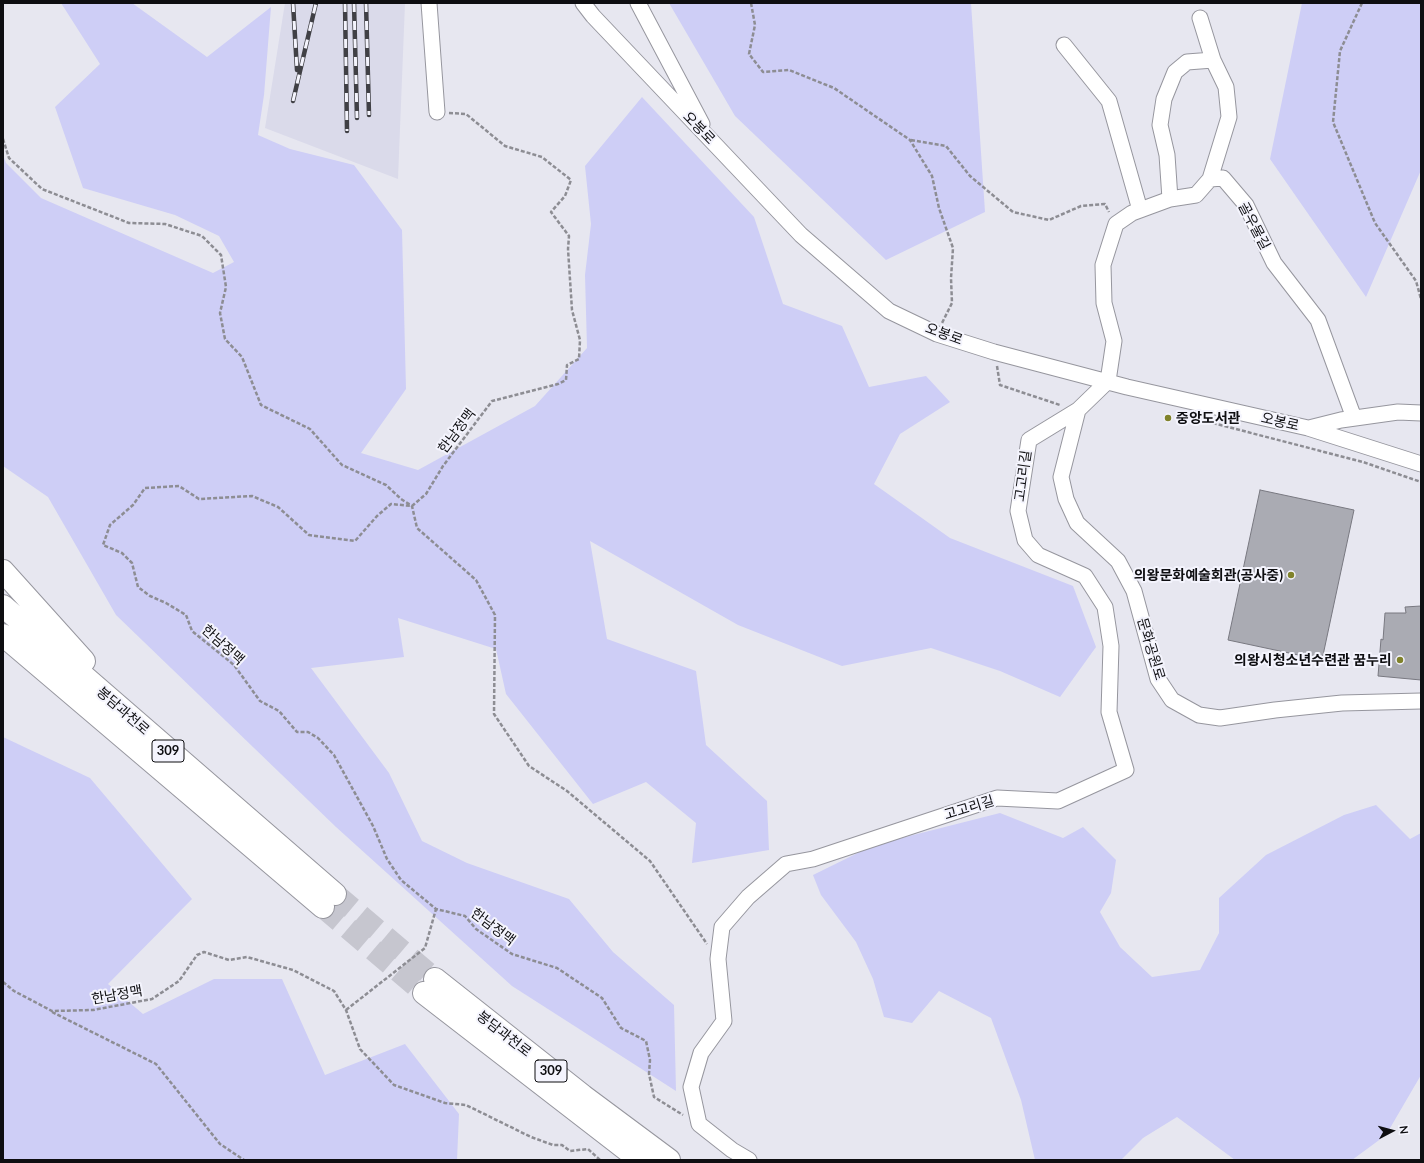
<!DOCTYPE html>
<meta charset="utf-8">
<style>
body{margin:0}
#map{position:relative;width:1424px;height:1163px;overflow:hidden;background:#e7e7f0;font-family:Lato,sans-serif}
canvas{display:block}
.frame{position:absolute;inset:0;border:4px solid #0e0e11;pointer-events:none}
.north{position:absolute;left:1372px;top:1111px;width:40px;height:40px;-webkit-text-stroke:3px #f4f4fd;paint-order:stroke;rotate:84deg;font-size:11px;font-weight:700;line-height:16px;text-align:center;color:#0e0e11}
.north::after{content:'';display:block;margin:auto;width:14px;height:18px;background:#0e0e11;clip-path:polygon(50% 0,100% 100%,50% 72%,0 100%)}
</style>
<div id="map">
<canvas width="1424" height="1163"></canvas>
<div class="frame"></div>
<div class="north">N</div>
</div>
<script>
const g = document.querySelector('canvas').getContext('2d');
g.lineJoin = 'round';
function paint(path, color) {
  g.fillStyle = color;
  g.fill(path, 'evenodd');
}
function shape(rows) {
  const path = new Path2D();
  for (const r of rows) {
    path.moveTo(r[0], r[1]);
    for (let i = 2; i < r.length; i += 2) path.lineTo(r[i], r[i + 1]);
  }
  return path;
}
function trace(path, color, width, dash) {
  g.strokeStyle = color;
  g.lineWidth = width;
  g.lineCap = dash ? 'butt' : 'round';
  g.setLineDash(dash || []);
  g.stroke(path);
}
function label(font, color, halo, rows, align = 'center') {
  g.font = font + ' Lato,"Noto Sans KR",sans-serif';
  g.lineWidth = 4;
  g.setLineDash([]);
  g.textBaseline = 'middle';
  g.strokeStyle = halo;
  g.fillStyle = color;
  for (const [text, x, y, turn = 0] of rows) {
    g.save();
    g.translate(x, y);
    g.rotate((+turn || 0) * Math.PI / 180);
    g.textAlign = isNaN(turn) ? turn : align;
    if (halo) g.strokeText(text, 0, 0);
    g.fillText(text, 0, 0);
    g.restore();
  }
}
const built = shape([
 [285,3,405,3,398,179,265,128]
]);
const green = shape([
 [61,3,132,3,207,57,271,7,264,95,258,135,290,149,354,165,402,230,406,389,361,453,418,470,535,406,587,348,585,275,591,224,585,166,642,97,754,217,783,304,842,326,869,387,926,376,950,402,900,434,874,484,950,538,1073,586,1096,647,1060,697,1000,671,931,648,842,666,738,625,590,541,607,639,696,671,706,745,767,801,769,850,692,863,696,823,646,782,593,804,506,694,496,649,398,618,404,657,311,668,389,773,422,841,467,863,569,899,613,952,674,1005,676,1091,512,986,336,827,116,615,48,497,3,466,3,155,6,163,41,198,213,273,234,262,219,236,175,215,83,188,55,107,100,64],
 [669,3,971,3,985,212,886,260,735,116],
 [1302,3,1421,3,1421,170,1366,297,1270,159],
 [3,737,90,778,192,899,108,984,143,1014,214,979,282,979,325,1075,405,1044,459,1114,457,1160,3,1160],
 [1376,805,1410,839,1421,833,1421,1075,1386,1135,1352,1160,1235,1160,1177,1117,1143,1138,1121,1160,1035,1160,1021,1100,991,1018,939,991,912,1023,884,1017,873,979,856,942,821,895,813,875,874,845,1000,813,1063,838,1083,827,1116,860,1111,893,1100,912,1120,947,1152,977,1200,970,1219,933,1219,898,1266,855,1344,815]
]);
const building = shape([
 [1260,490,1354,510,1322,660,1228,640,1260,490],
 [1421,606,1421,680,1378,676,1381,639,1383,640,1385,613,1406,613,1405,607,1421,606]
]);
const highwayTunnel = shape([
 [335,894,435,979],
 [323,907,424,993]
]);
const path = shape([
 [751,3,755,25,749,54,763,72,789,70,834,88,910,140,932,176,939,208,953,248,951,278,952,303,942,323],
 [1362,3,1340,51,1333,122,1375,223,1416,281,1421,299],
 [449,113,466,114,505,146,542,157,571,180,565,196,551,212,569,236,568,249,572,310,580,340,579,359,567,365,566,380,558,384,492,401,443,466,426,494,412,506,391,504,377,516,355,541,309,535,278,507,252,496,199,499,179,486,145,488,133,505,110,525,103,545,122,553,132,563,138,587,150,596,166,603,186,615,192,631,234,665,260,701,279,711,297,732,308,732,318,738,334,755,373,826,387,859,401,880,436,909,465,916,476,929,512,954,557,968,602,998,621,1028,646,1041,650,1060,649,1074,654,1097,683,1115],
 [3,139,9,158,42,189,129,223,165,224,202,236,221,255,226,287,220,313,225,339,242,357,261,405,310,429,342,465,386,485,401,499,412,506,417,528,476,580,495,615,494,714,529,766,567,791,650,861,707,944],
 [911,140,946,146,970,176,1013,212,1049,220,1081,206,1105,204,1109,212],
 [997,366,1000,385,1060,405],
 [1178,414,1363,462,1421,482],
 [3,982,14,991,52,1011,93,1010,152,999,179,981,197,955,204,952,229,960,247,957,293,970,334,991,346,1010,360,1049,394,1085,445,1103,466,1105,531,1137,553,1145,562,1145,570,1151,588,1149,600,1160],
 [346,1010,425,948,436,909],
 [52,1012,156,1064,220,1144,244,1160]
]);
const minor = shape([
 [429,3,437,112],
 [583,3,593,16,801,235,889,311,937,334,994,352,1127,387,1308,428,1421,464],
 [638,3,702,124],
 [1200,18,1213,60,1226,87,1229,117,1210,179],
 [1064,45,1109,101,1140,210],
 [1170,199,1167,155,1160,125,1164,99,1175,72,1187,62,1213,60],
 [1354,418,1318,320,1274,263,1246,205,1223,178,1210,179,1196,195,1170,199,1132,213,1116,224,1103,265,1104,303,1114,341,1108,381,1078,410,1061,477,1066,499,1077,523,1118,561,1134,591,1158,679,1172,700,1199,715,1220,718,1275,710,1342,703,1421,701],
 [1309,428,1341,420,1398,412,1421,413],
 [749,1160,732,1150,699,1124,691,1087,701,1053,724,1021,718,959,722,927,748,897,786,864,813,859,997,798,1058,801,1126,770,1109,712,1111,646,1105,607,1085,576,1038,555,1025,540,1018,511,1029,440,1078,410]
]);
const highway = shape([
 [3,571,84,661],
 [3,606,335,894],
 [3,635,323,907],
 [435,979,583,1096,669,1160],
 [424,993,640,1160]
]);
const rail = shape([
 [293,3,297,70],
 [345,3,347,131],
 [354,3,357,118],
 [366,3,369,115],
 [293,101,316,3]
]);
const markers = [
 [1168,418,4,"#80822b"],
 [1291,575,4,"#80822b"],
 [1400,660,4,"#80822b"]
];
const shields = [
 [168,751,32],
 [551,1071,32]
];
const shieldNames = [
 ["309",168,751],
 ["309",551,1071]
];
const streetNames = [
 ["오봉로",699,128,46],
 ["골우물길",1254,226,62],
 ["오봉로",944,334,20],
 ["오봉로",1280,422,13],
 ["한남정맥",457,431,-53],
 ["고고리길",1023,476,-82],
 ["한남정맥",223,645,42],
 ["문화공원로",1151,649,73],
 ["봉담과천로",123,711,41],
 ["고고리길",969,808,-17],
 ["한남정맥",493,927,37],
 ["한남정맥",117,995,-10],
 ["봉담과천로",504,1034,38]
];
const poiNames = [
 ["중앙도서관",1176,418,"left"],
 ["의왕문화예술회관(공사중)",1283,575],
 ["의왕시청소년수련관 꿈누리",1392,660]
];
paint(built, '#dadaea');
paint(green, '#cecef6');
paint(building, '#aaabb3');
trace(building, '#787880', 1);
trace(highwayTunnel, '#c6c6cf', 22, [22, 11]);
trace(minor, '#96969e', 17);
trace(highway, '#96969e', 24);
trace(path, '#8d8d93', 2.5, [4, 2]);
trace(minor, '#fff', 15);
trace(highway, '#fff', 22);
trace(rail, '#404045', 4.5);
trace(rail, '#f4f4fd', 3, [9]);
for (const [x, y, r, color] of markers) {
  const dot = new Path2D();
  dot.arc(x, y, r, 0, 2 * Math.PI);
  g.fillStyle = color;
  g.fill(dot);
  trace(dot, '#f4f4fd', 1.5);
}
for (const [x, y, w] of shields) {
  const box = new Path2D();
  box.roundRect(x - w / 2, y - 11, w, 22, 3);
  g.fillStyle = '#f4f4fd';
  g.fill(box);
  trace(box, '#0e0e11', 1);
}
label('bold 13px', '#0e0e11', null, shieldNames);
label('14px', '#0e0e11', '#f4f4fd', streetNames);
label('bold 14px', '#0e0e11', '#f4f4fd', poiNames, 'right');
</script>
